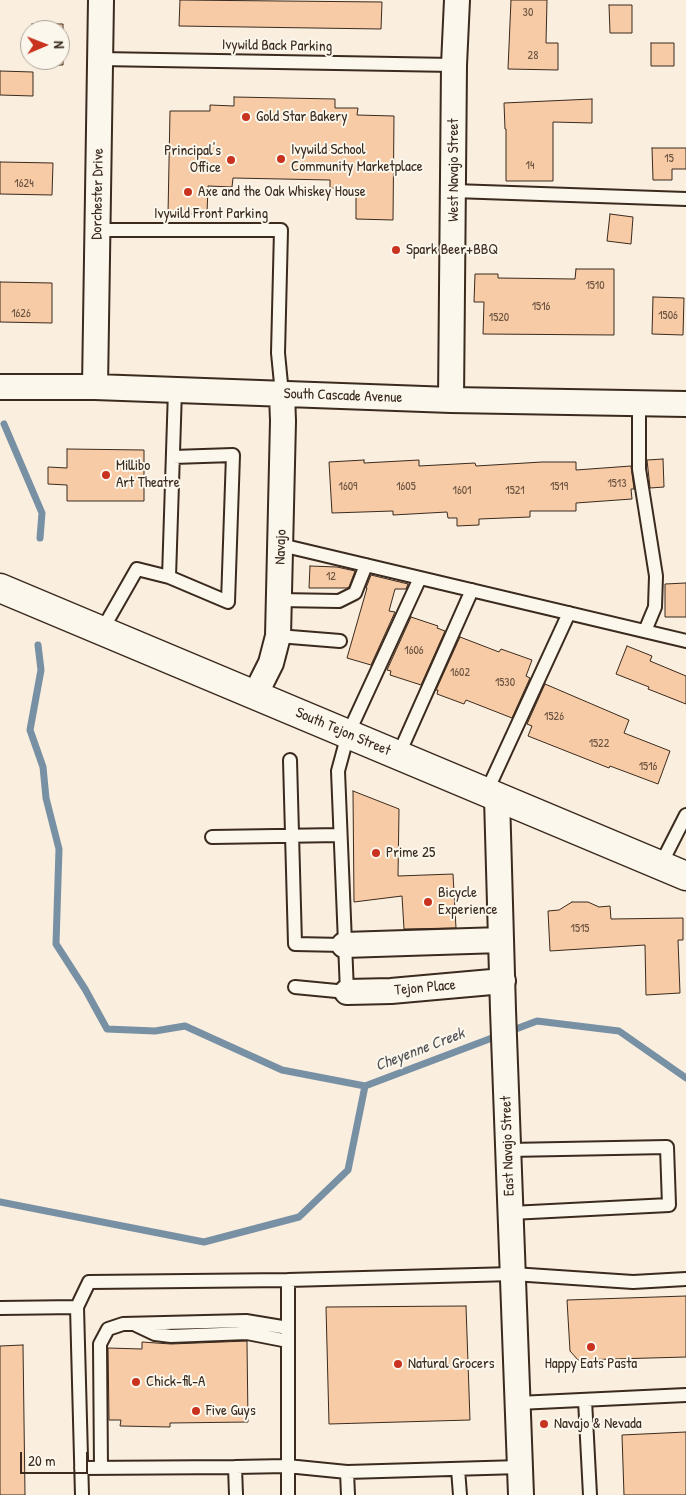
<!DOCTYPE html>
<style>
body{margin:0}
#map{position:relative;width:686px;height:1495px;overflow:hidden;background:#faeede;font-family:"Patrick Hand",sans-serif}
canvas{display:block}
.north{position:absolute;left:20px;top:20px;width:50px;height:50px;box-sizing:border-box;background:#fbf7ec;border:1px solid #aea59a;border-radius:50%;rotate:89deg;font-size:14px;font-weight:700;line-height:20px;text-align:center;color:#3b2a1e}
.north::after{content:'';display:block;margin:auto;width:18px;height:22px;background:#c8321e;clip-path:polygon(50% 0,100% 100%,50% 72%,0 100%)}
.scale{position:absolute;left:20px;top:1452px;width:68px;height:22px;box-sizing:border-box;border:2px solid #3b2a1e;border-top:0;padding-left:6px;font-size:15px;line-height:18px;white-space:nowrap;color:#3b2a1e;-webkit-text-stroke:4px #fbf7ec;paint-order:stroke}
</style>
<div id="map">
<canvas width="686" height="1495"></canvas>
<div class="north">N</div>
<div class="scale">20 m</div>
</div>
<script>
const g = document.querySelector('canvas').getContext('2d');
g.lineJoin = 'round';
function shape(rows) {
  const path = new Path2D();
  for (const r of rows) {
    path.moveTo(r[0], r[1]);
    for (let i = 2; i < r.length; i += 2) path.lineTo(r[i], r[i + 1]);
  }
  return path;
}
function trace(path, color, width, dash) {
  g.strokeStyle = color;
  g.lineWidth = width;
  g.lineCap = dash ? 'butt' : 'round';
  g.setLineDash(dash || []);
  g.stroke(path);
}
function paint(path, color) {
  g.fillStyle = color;
  g.fill(path, 'evenodd');
}
function label(font, color, halo, rows, align = 'center') {
  g.font = font + ' "Patrick Hand",sans-serif';
  g.lineWidth = 4;
  g.setLineDash([]);
  g.textBaseline = 'middle';
  g.strokeStyle = halo;
  g.fillStyle = color;
  for (const [text, x, y, turn = 0] of rows) {
    g.save();
    g.translate(x, y);
    g.rotate((+turn || 0) * Math.PI / 180);
    g.textAlign = isNaN(turn) ? turn : align;
    if (halo) g.strokeText(text, 0, 0);
    g.fillText(text, 0, 0);
    g.restore();
  }
}
const stream = shape([
 [4,424,42,513,40,538],
 [38,645,41,670,30,730,43,767,46,798,59,849,56,944,85,989,107,1029,155,1031,185,1026,282,1070,365,1086],
 [0,1202,204,1242,299,1217,348,1170,365,1086,537,1021,619,1031,686,1078]
]);
const building = shape([
 [180,0,382,2,381,29,179,26,180,0],
 [511,0,547,0,546,43,558,43,558,70,508,69,511,0],
 [609,5,632,5,632,33,610,33,609,5],
 [32,24,63,24,63,65,32,65,32,60,60,60,60,30,32,30,32,24],
 [651,43,674,43,674,66,651,66,651,43],
 [0,71,33,72,33,96,0,95,0,71],
 [234,97,335,99,335,108,358,108,357,115,394,116,393,220,356,219,356,189,330,188,330,180,233,178,232,187,208,186,207,214,168,214,170,111,210,111,210,105,234,106,234,97],
 [592,99,592,123,553,122,553,181,506,181,506,129,505,129,504,103,592,99],
 [652,148,686,148,686,169,672,169,672,180,653,180,652,148],
 [0,162,53,163,52,195,0,194,0,162],
 [610,214,633,217,631,244,607,241,610,214],
 [576,269,614,269,614,335,483,334,484,302,474,302,475,274,498,274,498,278,575,279,576,269],
 [0,282,52,283,52,323,0,322,0,282],
 [653,297,684,298,683,335,652,334,653,297],
 [67,449,144,450,144,501,67,501,67,485,48,484,48,467,67,468,67,449],
 [663,459,664,487,650,488,647,460,663,459],
 [364,460,364,463,419,460,419,466,475,463,476,466,542,462,576,462,576,470,631,466,634,489,631,489,632,499,576,503,576,511,530,511,530,517,479,519,479,525,457,526,457,518,448,518,447,512,393,515,393,511,332,513,329,462,364,460],
 [310,566,337,567,355,571,349,587,347,588,309,588,310,566],
 [371,575,408,584,406,589,395,589,389,611,395,612,371,665,347,658,367,588,366,588,371,575],
 [686,583,686,617,665,617,665,584,686,583],
 [411,617,438,626,437,628,445,631,421,685,390,675,391,671,387,670,411,617],
 [460,637,499,652,501,649,532,660,526,676,530,678,512,718,466,700,464,704,437,694,438,690,436,690,460,637],
 [627,646,652,656,650,661,686,676,686,704,648,689,649,687,616,674,627,646],
 [545,684,629,720,624,733,670,751,658,784,610,766,609,768,528,736,532,726,527,724,545,684],
 [353,791,399,809,398,876,453,874,456,928,404,929,402,896,354,902,353,791],
 [572,902,588,902,599,907,610,906,611,919,683,918,683,940,678,940,680,993,646,995,645,945,550,951,548,911,559,910,572,902],
 [686,1296,686,1357,578,1360,570,1351,567,1300,686,1296],
 [466,1306,470,1420,329,1424,326,1307,466,1306],
 [247,1341,248,1422,170,1423,170,1427,120,1426,121,1420,109,1420,108,1348,142,1349,142,1342,171,1344,247,1341],
 [23,1345,25,1495,0,1495,0,1346,23,1345],
 [686,1432,686,1495,624,1495,622,1435,686,1432]
]);
const service = shape([
 [100,59,454,65],
 [454,191,686,199],
 [97,230,281,230,278,353,282,394],
 [639,403,639,469,656,576,655,607,645,631],
 [281,545,686,641],
 [169,577,228,602,233,455,173,457],
 [279,600,339,601,355,593,366,565],
 [101,632,137,569,169,577,175,390],
 [278,636,340,641],
 [398,756,472,590],
 [290,760,295,944,344,945],
 [486,793,569,613],
 [212,837,340,835],
 [660,866,686,815],
 [295,987,347,992,338,771,348,734,420,578],
 [509,1150,667,1147,669,1205,511,1213],
 [0,1308,77,1307],
 [136,1325,155,1334,171,1336,247,1333,288,1341],
 [585,1400,590,1495],
 [518,1403,686,1395],
 [81,1468,235,1467],
 [101,1468,100,1344,108,1329,123,1324,246,1321,288,1328],
 [458,1469,460,1495],
 [347,1472,348,1495],
 [82,1495,77,1307,89,1282,288,1280],
 [236,1495,235,1467,287,1466,347,1472,520,1467],
 [288,1495,288,1280,513,1274,633,1282,686,1279]
]);
const minor = shape([
 [0,387,95,387,451,400,686,404],
 [95,387,101,0],
 [451,400,454,65,457,0],
 [255,695,271,663,278,636,283,421,282,394],
 [497,798,503,1010,521,1495],
 [344,945,501,940],
 [347,992,391,991,503,981]
]);
const secondary = shape([
 [0,588,686,876]
]);
const markers = [
 [246,117,5,"#c8321e"],
 [281,159,5,"#c8321e"],
 [231,160,5,"#c8321e"],
 [188,192,5,"#c8321e"],
 [396,250,5,"#c8321e"],
 [106,475,5,"#c8321e"],
 [376,853,5,"#c8321e"],
 [428,902,5,"#c8321e"],
 [591,1347,5,"#c8321e"],
 [398,1364,5,"#c8321e"],
 [136,1382,5,"#c8321e"],
 [196,1411,5,"#c8321e"],
 [544,1424,5,"#c8321e"]
];
const numberNames = [
 ["30",528,13],
 ["28",533,56],
 ["15",669,159],
 ["14",530,166],
 ["1624",24,184],
 ["1510",595,286],
 ["1516",541,307],
 ["1626",21,314],
 ["1506",668,316],
 ["1520",499,318],
 ["1513",617,484],
 ["1609",348,487],
 ["1605",406,487],
 ["1519",559,487],
 ["1601",462,491],
 ["1521",515,491],
 ["12",331,577],
 ["1606",414,651],
 ["1602",460,673],
 ["1530",505,683],
 ["1526",554,717],
 ["1522",599,744],
 ["1516",648,767],
 ["1515",580,929]
];
const streetNames = [
 ["Ivywild Back Parking",277,46,1],
 ["West Navajo Street",454,170,-90],
 ["Dorchester Drive",98,194,-89],
 ["Ivywild Front Parking",211,214],
 ["South Cascade Avenue",343,396,2],
 ["Navajo",281,547,-88],
 ["South Tejon Street",343,732,23],
 ["Tejon Place",425,988,-5],
 ["East Navajo Street",508,1146,-92]
];
const poiNames = [
 ["Gold Star Bakery",256,117],
 ["Ivywild School",291,150],
 ["Community Marketplace",291,167],
 ["Principal's",221,151,"right"],
 ["Office",221,168,"right"],
 ["Axe and the Oak Whiskey House",198,192],
 ["Spark Beer+BBQ",406,250],
 ["Millibo",116,466],
 ["Art Theatre",116,483],
 ["Prime 25",386,853],
 ["Bicycle",438,893],
 ["Experience",438,910],
 ["Natural Grocers",408,1364],
 ["Happy Eats Pasta",591,1364,"center"],
 ["Chick-fil-A",146,1382],
 ["Five Guys",206,1411],
 ["Navajo & Nevada",554,1424]
];
const waterNames = [
 ["Cheyenne Creek",420,1050,-21]
];
trace(stream, '#7890a4', 7);
paint(building, '#f6cba5');
trace(building, '#3b2a1e', 1);
trace(service, '#3b2a1e', 16);
trace(minor, '#3b2a1e', 28);
trace(secondary, '#3b2a1e', 31);
trace(service, '#fbf7ec', 12);
trace(minor, '#fbf7ec', 24);
trace(secondary, '#fbf7ec', 28);
for (const [x, y, r, color] of markers) {
  const dot = new Path2D();
  dot.arc(x, y, r, 0, 2 * Math.PI);
  g.fillStyle = color;
  g.fill(dot);
  trace(dot, '#fbf7ec', 2);
}
label('12px', '#6a5240', null, numberNames);
label('15px', '#3b2a1e', '#fbf7ec', streetNames);
label('15px', '#3b2a1e', '#fbf7ec', poiNames, 'left');
label('italic 16px', '#545456', '#fbf7ec', waterNames);
</script>
